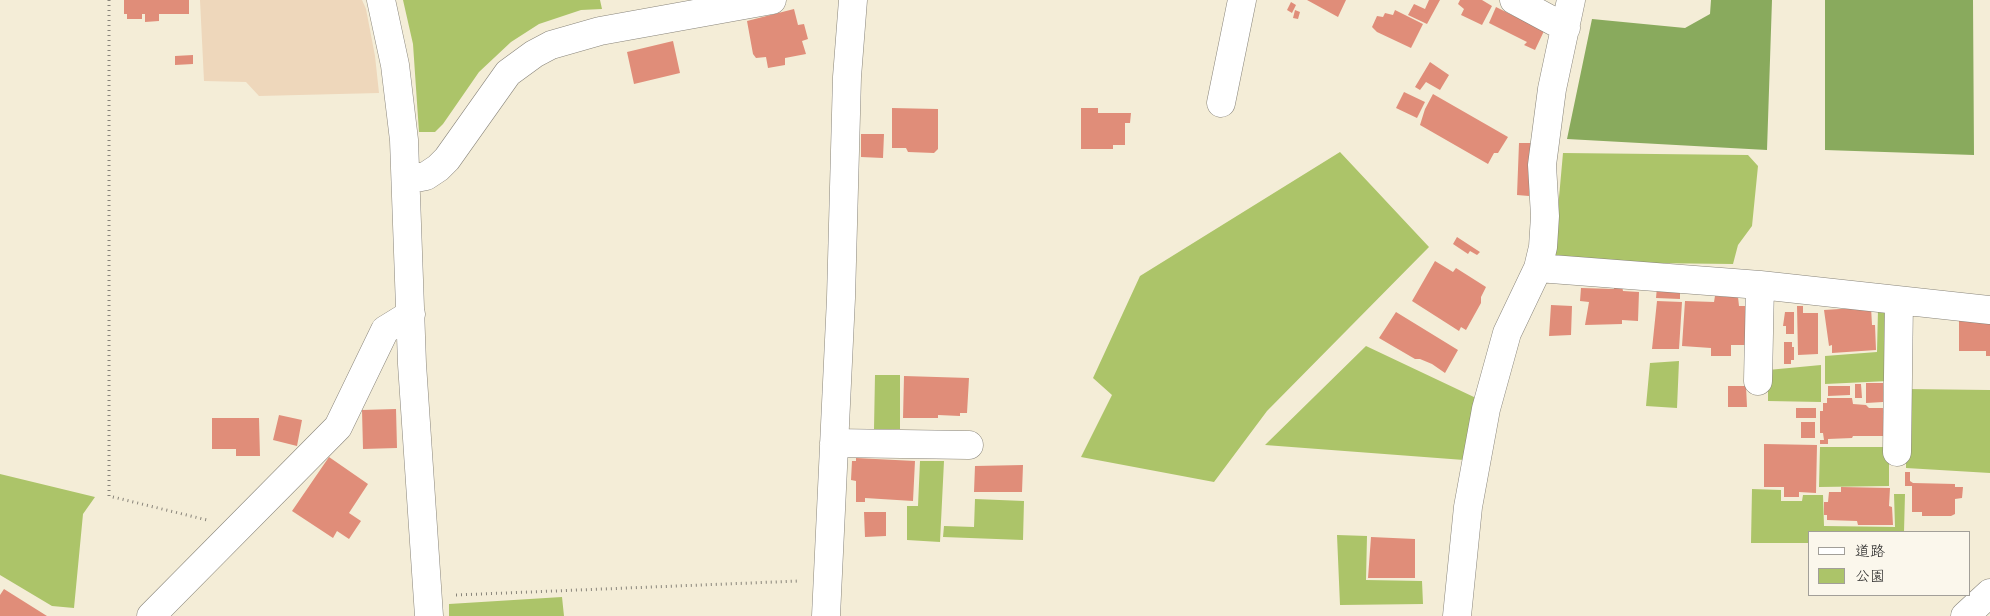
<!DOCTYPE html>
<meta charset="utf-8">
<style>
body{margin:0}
#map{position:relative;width:1990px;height:616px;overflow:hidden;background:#f4edd7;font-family:"Architects Daughter","Klee One",sans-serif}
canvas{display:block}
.legend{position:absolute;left:1808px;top:531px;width:162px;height:65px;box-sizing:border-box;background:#fbf7ec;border:1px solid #a29f99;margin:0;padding:6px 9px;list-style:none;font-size:15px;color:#1c1c1c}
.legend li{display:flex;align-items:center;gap:10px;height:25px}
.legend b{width:25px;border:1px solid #a29f99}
</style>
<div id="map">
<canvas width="1990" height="616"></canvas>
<ul class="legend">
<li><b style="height:6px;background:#fff"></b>道路</li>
<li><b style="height:14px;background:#acc469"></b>公園</li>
</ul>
</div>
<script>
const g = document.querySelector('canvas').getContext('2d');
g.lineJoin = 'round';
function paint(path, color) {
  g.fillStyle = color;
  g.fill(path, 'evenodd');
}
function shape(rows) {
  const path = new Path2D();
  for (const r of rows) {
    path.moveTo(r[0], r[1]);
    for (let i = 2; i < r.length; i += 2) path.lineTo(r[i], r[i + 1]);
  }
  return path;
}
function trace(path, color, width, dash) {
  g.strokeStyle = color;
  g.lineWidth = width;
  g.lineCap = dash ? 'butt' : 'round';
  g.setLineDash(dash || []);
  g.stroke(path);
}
const built = shape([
 [200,0,362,0,366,9,375,56,379,93,259,96,246,82,204,81]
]);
const green = shape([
 [403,0,600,0,602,9,581,10,539,24,511,42,479,72,443,124,435,132,419,132,413,44],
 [1340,152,1429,247,1267,411,1214,482,1081,457,1112,395,1093,378,1140,276],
 [1563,153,1748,155,1758,166,1752,226,1738,245,1733,264,1563,262,1554,253],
 [1878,310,1893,310,1888,381,1825,384,1825,356,1877,352],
 [1366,346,1476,398,1464,460,1265,445],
 [1679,361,1677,408,1646,406,1650,363],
 [1821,365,1821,402,1768,401,1768,370],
 [875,375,900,375,900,429,874,429],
 [1906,389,1990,390,1990,473,1906,468],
 [1820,447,1889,447,1889,486,1819,487],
 [920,461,944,461,940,542,907,540,907,506,918,506],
 [0,474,95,497,83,514,74,608,52,606,0,575],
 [1752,489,1781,490,1781,501,1802,501,1803,495,1823,495,1824,526,1895,527,1894,494,1905,494,1904,532,1809,532,1809,543,1751,543],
 [975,499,1024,501,1023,540,943,537,944,526,974,527],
 [1337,535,1367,536,1366,580,1422,581,1423,604,1340,605],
 [562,597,564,616,449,616,449,604]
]);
const forest = shape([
 [1711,0,1772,0,1767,150,1567,139,1592,19,1685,28,1710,14],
 [1825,0,1973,0,1974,155,1825,150]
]);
const building = shape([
 [124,0,189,0,189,14,159,14,159,21,145,22,145,14,142,14,142,19,127,19,127,14,124,14],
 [1307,0,1346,0,1338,17],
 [1429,0,1440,0,1427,24,1408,15,1414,4,1425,9],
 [1460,0,1482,0,1492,6,1482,25,1461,15,1464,9,1458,4],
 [1291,2,1296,5,1292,13,1287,10],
 [1496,7,1544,31,1535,50,1524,45,1527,42,1489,23],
 [794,9,798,25,804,24,808,39,802,41,806,54,785,58,785,65,768,68,766,57,756,58,753,54,747,21],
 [1295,10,1300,12,1298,19,1293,18],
 [1395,10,1423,24,1411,48,1377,32,1372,27,1377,16,1383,17,1385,13,1393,15],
 [673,41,680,73,634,84,627,52],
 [193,55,193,64,175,65,175,56],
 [1430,62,1449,75,1440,90,1426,82,1420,90,1415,87],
 [1404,92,1425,102,1417,118,1396,108],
 [1433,94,1508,137,1498,153,1494,153,1488,164,1420,125,1425,109],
 [892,108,938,109,938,149,934,153,908,152,906,148,892,148],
 [1081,108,1098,108,1098,113,1131,113,1130,123,1125,123,1125,145,1113,145,1113,149,1081,149],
 [861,134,884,134,883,158,861,157],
 [1519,143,1531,143,1529,196,1517,195],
 [1457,237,1480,252,1477,255,1470,251,1468,254,1453,244],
 [1435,261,1453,272,1456,268,1486,287,1481,297,1481,303,1466,330,1461,327,1459,331,1412,301],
 [1614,285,1622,286,1623,291,1639,292,1638,321,1622,320,1622,324,1585,325,1589,302,1580,301,1581,288,1614,289],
 [1657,287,1680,289,1680,299,1656,298],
 [1715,296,1738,297,1739,306,1747,306,1745,345,1731,345,1731,356,1711,356,1711,348,1682,346,1685,301,1714,302],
 [1657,301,1682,302,1679,349,1652,349],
 [1551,305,1572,306,1571,335,1549,336],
 [1797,306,1803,306,1803,313,1818,313,1818,354,1798,355],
 [1871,307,1872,325,1875,325,1876,350,1832,353,1832,345,1829,346,1824,310],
 [1396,312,1458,350,1445,373,1432,364,1420,359,1415,359,1379,338],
 [1785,312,1794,312,1794,334,1786,334,1786,326,1783,326],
 [1959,319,1990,320,1990,356,1986,356,1986,351,1959,351],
 [1784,342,1792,342,1792,347,1794,347,1794,360,1791,360,1791,364,1784,364],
 [904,376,969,378,967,413,960,413,960,416,938,415,938,418,903,418],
 [1866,383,1883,383,1883,402,1866,403],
 [1855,384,1861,384,1862,398,1855,398],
 [1728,386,1746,386,1747,407,1728,407],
 [1828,386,1850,386,1850,395,1828,396],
 [1827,398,1852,398,1853,404,1866,405,1869,408,1883,408,1883,436,1853,436,1852,438,1828,439,1828,444,1820,444,1820,440,1824,440,1823,433,1820,433,1820,411,1823,411,1823,403,1827,403],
 [1796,408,1816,408,1816,418,1796,418],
 [396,409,397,448,363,449,362,410],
 [279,415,302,420,297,446,273,440],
 [212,418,259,418,260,456,236,456,236,449,212,449],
 [1801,422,1815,422,1815,438,1801,438],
 [1764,444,1817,445,1816,493,1799,492,1799,497,1784,497,1784,487,1764,487],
 [329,457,368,484,349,513,361,521,349,539,337,531,333,538,292,511],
 [856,458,915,461,913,501,865,498,865,502,856,502,856,481,851,480,852,461,856,461],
 [1023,465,1022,492,974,492,975,466],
 [1905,472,1910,472,1910,481,1913,483,1955,484,1955,487,1963,487,1962,498,1955,499,1955,514,1951,516,1922,516,1922,512,1912,512,1912,486,1905,486],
 [1841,487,1890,488,1889,506,1892,507,1893,525,1858,525,1857,521,1827,520,1827,515,1824,515,1824,502,1828,502,1829,492,1841,492],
 [864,512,886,512,886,536,865,537],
 [1371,537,1415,539,1415,578,1368,578],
 [4,589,47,616,0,616,0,595]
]);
const path = shape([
 [109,0,109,496,207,520],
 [456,595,799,581]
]);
const minor = shape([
 [381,0,395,65,404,140,412,364,429,616],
 [1514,0,1566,28],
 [1221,103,1242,0],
 [406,180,426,176,438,168,447,159,508,73,534,54,551,45,600,31,772,0],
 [1538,268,1760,285,1990,310],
 [1758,381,1760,285],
 [834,443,969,445],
 [1897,452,1899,301],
 [151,616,338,427,385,330,411,314],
 [826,616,841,298,847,77,853,0],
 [1457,616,1468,507,1486,409,1507,333,1538,268,1543,247,1545,216,1542,165,1552,89,1571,0],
 [1965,616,1990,593]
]);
paint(built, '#eed7bb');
paint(green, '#acc469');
paint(forest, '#89aa5d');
paint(building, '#e08d79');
trace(minor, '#88847a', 29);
trace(path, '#88847a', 3, [1, 4]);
trace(minor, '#fff', 28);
</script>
